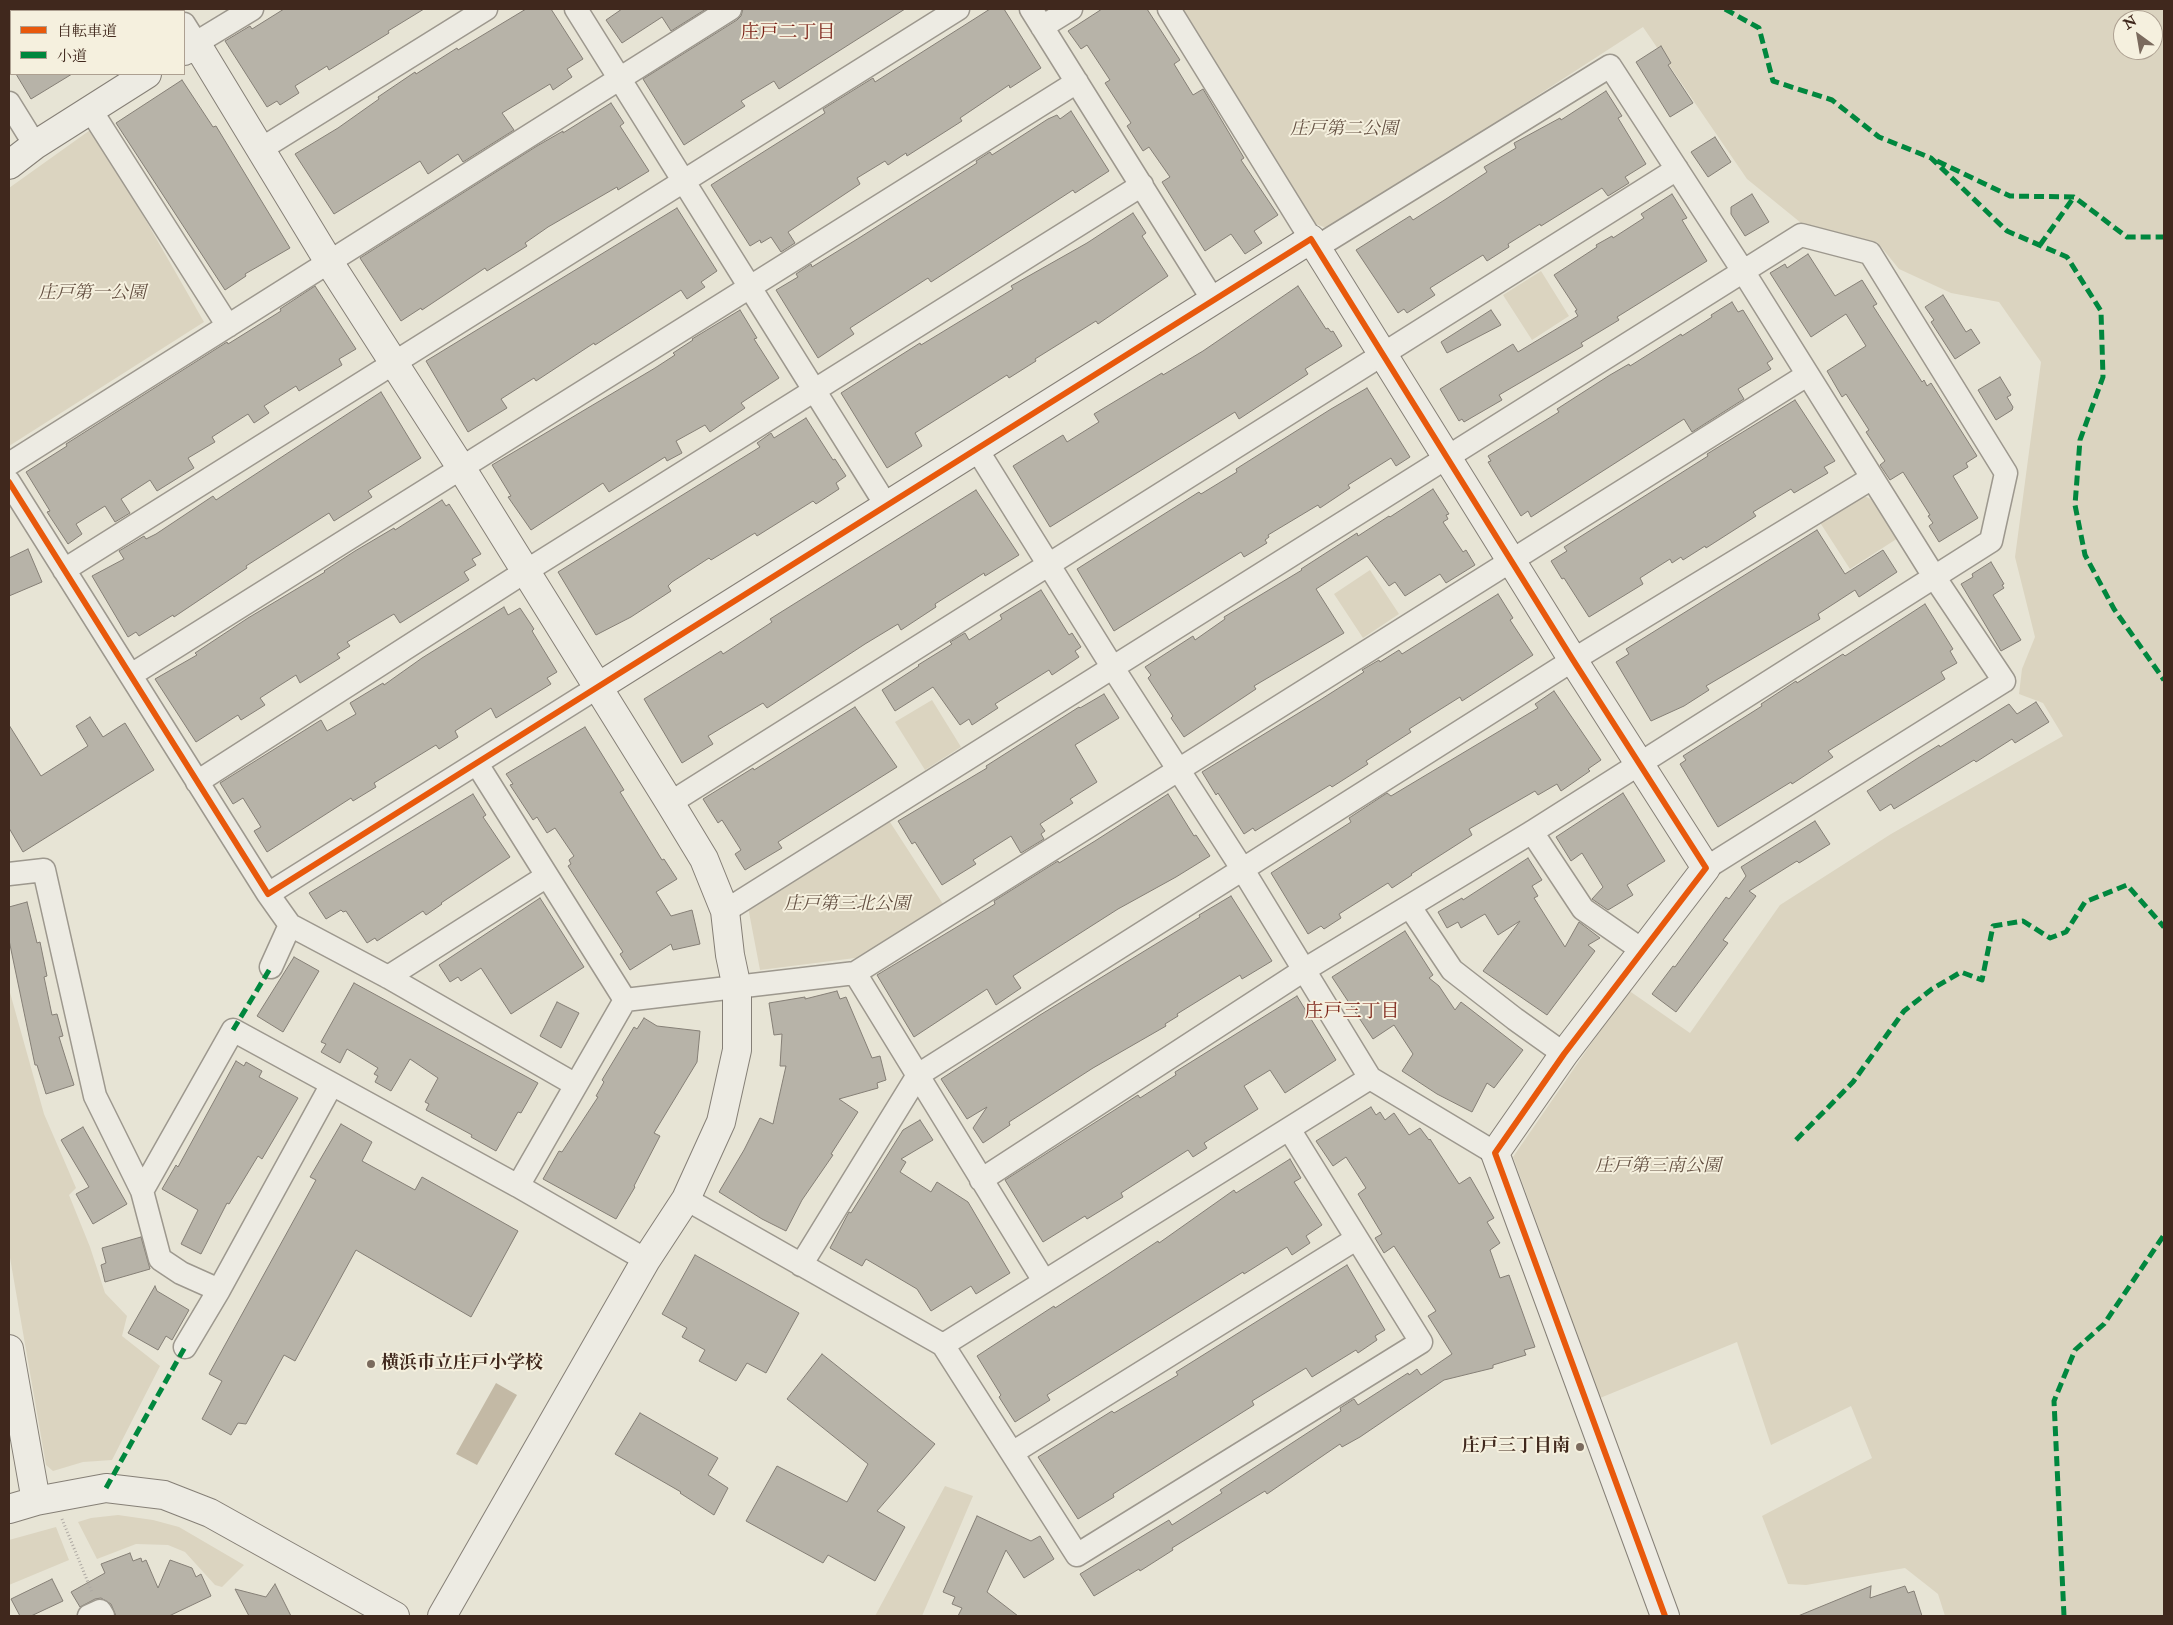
<!DOCTYPE html>
<meta charset="utf-8">
<style>
body{margin:0}
#map{position:relative;width:2173px;height:1625px;overflow:hidden;background:#e7e4d5;font-family:"IM FELL Double Pica","Noto Serif JP",serif}
canvas{display:block}
.frame{position:absolute;inset:0;border:10px solid #40281d;pointer-events:none}
.legend{position:absolute;left:10px;top:10px;width:175px;height:65px;box-sizing:border-box;background:#f5f0de;border:1px solid #ada091;margin:0;padding:6px 9px;list-style:none;font-size:15px;color:#40281d}
.legend li{display:flex;align-items:center;gap:10px;height:25px}
.legend b{width:25px;border:1px solid #ada091}
.north{position:absolute;left:2113px;top:10px;width:50px;height:50px;box-sizing:border-box;background:#f5f0de;border:1px solid #ada091;border-radius:50%;rotate:328deg;font-size:14px;font-weight:700;line-height:20px;text-align:center;color:#40281d}
.north::after{content:'';display:block;margin:auto;width:18px;height:22px;background:#7a6a5d;clip-path:polygon(50% 0,100% 100%,50% 72%,0 100%)}
</style>
<div id="map">
<canvas width="2173" height="1625"></canvas>
<div class="frame"></div>
<ul class="legend">
<li><b style="height:6px;background:#e8590c"></b>自転車道</li>
<li><b style="height:6px;background:#00873e"></b>小道</li>
</ul>
<div class="north">N</div>
</div>
<script>
const g = document.querySelector('canvas').getContext('2d');
g.lineJoin = 'round';
function paint(path, color) {
  g.fillStyle = color;
  g.fill(path, 'evenodd');
}
function shape(rows) {
  const path = new Path2D();
  for (const r of rows) {
    path.moveTo(r[0], r[1]);
    for (let i = 2; i < r.length; i += 2) path.lineTo(r[i], r[i + 1]);
  }
  return path;
}
function trace(path, color, width, dash) {
  g.strokeStyle = color;
  g.lineWidth = width;
  g.lineCap = dash ? 'butt' : 'round';
  g.setLineDash(dash || []);
  g.stroke(path);
}
function label(font, color, halo, rows, align = 'center') {
  g.font = font + ' "IM FELL Double Pica","Noto Serif JP",serif';
  g.lineWidth = 4;
  g.setLineDash([]);
  g.textBaseline = 'middle';
  g.strokeStyle = halo;
  g.fillStyle = color;
  for (const [text, x, y, turn = 0] of rows) {
    g.save();
    g.translate(x, y);
    g.rotate((+turn || 0) * Math.PI / 180);
    g.textAlign = isNaN(turn) ? turn : align;
    if (halo) g.strokeText(text, 0, 0);
    g.fillText(text, 0, 0);
    g.restore();
  }
}
const green = shape([
 [1179,9,2164,9,2164,1616,1945,1616,1938,1594,1905,1568,1806,1585,1788,1584,1762,1516,1872,1458,1851,1406,1771,1445,1737,1342,1600,1398,1513,1157,1628,990,1690,1033,1780,905,1891,834,2063,736,2043,703,2019,694,2022,669,2035,637,2015,557,2041,362,1999,302,1951,293,1899,269,1877,242,1806,227,1747,179,1643,27,1464,143,1327,228,1315,224],
 [2123,20,2153,20,2153,50,2123,50],
 [93,128,204,322,9,446,9,188],
 [1541,271,1569,316,1532,340,1503,295],
 [1860,494,1873,500,1898,538,1850,569,1819,521],
 [1370,570,1399,614,1363,638,1334,594],
 [932,700,961,747,925,770,895,722],
 [888,819,943,904,863,957,760,970,748,907],
 [9,989,44,1114,76,1188,69,1195,90,1247,105,1293,127,1316,122,1336,160,1366,112,1460,83,1462,53,1471,46,1465,9,1252],
 [945,1486,973,1496,922,1616,875,1616],
 [118,1515,153,1520,179,1527,244,1565,222,1587,215,1585,185,1552,168,1545,136,1544,97,1559,78,1522,91,1518],
 [56,1527,69,1560,9,1585,9,1540]
]);
const water = shape([
 [496,1383,517,1395,477,1465,456,1454]
]);
const building = shape([
 [284,9,424,9,388,31,389,33,329,70,327,66,295,86,299,93,280,105,277,101,267,107,225,41,250,26,252,29,284,9],
 [526,9,551,9,583,59,567,69,572,77,553,90,550,84,502,113,514,130,463,162,458,154,428,174,420,161,334,214,295,154,338,128,379,99,378,97,415,72,416,74,457,48,458,50,526,9],
 [622,9,706,9,671,31,662,17,622,43,606,20,622,9],
 [743,9,905,9,779,89,774,81,741,101,745,106,684,145,643,79,737,20,741,16,743,9],
 [990,9,1004,9,1041,68,1010,88,1009,85,960,118,962,121,907,156,906,153,888,165,885,161,857,178,860,184,788,232,795,243,781,252,771,237,761,243,760,240,750,246,711,185,825,113,823,109,873,78,875,82,990,9],
 [1102,9,1147,9,1180,60,1174,64,1193,95,1203,89,1244,158,1241,160,1278,215,1254,231,1262,243,1245,254,1231,234,1205,251,1162,182,1170,177,1149,147,1143,151,1127,126,1131,123,1105,83,1110,80,1087,45,1081,49,1068,31,1102,9],
 [1661,46,1671,63,1668,65,1693,103,1670,117,1636,62,1661,46],
 [16,74,72,74,31,99,16,74],
 [182,80,213,127,216,126,290,248,245,274,246,276,225,290,116,123,182,80],
 [1606,91,1622,116,1618,118,1646,164,1625,177,1629,183,1608,196,1602,188,1541,226,1540,224,1508,244,1509,247,1487,261,1483,255,1430,288,1435,295,1407,313,1404,309,1398,313,1356,250,1410,216,1413,220,1446,199,1487,172,1484,167,1516,148,1514,143,1560,118,1561,120,1606,91],
 [611,103,624,123,620,126,649,171,618,190,617,187,548,227,525,243,527,246,487,271,485,268,422,310,421,308,401,321,360,258,537,146,563,131,563,133,611,103],
 [1071,111,1109,171,1075,193,1073,190,931,282,928,278,850,328,854,334,818,358,776,290,798,277,796,274,811,264,812,267,859,238,977,163,976,161,990,152,992,155,1048,119,1057,115,1060,119,1071,111],
 [1715,137,1731,162,1708,177,1691,152,1715,137],
 [1672,194,1687,218,1682,220,1707,261,1617,317,1619,320,1581,343,1583,346,1499,395,1502,400,1464,422,1462,419,1459,421,1440,389,1513,344,1518,352,1578,316,1575,311,1577,310,1554,275,1597,247,1596,245,1612,236,1613,238,1644,218,1641,214,1672,194],
 [1752,194,1769,222,1745,236,1731,214,1731,207,1752,194],
 [677,208,717,271,701,282,705,287,687,299,681,290,595,345,594,343,536,381,534,378,501,399,507,408,468,432,426,361,677,208],
 [1133,213,1146,233,1142,236,1168,276,1098,324,1096,321,1035,359,1036,361,1009,378,1007,375,915,433,922,446,887,468,841,393,920,343,921,345,1013,289,1011,286,1087,243,1133,213],
 [1808,254,1835,296,1862,280,1877,304,1873,306,1922,382,1924,380,1927,386,1931,383,1977,456,1966,463,1968,467,1953,476,1978,518,1939,542,1929,526,1933,523,1928,516,1930,515,1903,472,1890,480,1880,465,1885,461,1866,432,1869,430,1846,394,1842,397,1827,371,1866,346,1846,314,1811,337,1770,273,1785,264,1787,268,1808,254],
 [315,286,356,349,339,359,342,365,299,391,296,386,264,406,269,413,254,423,248,414,212,437,215,442,188,458,194,468,157,491,150,480,121,499,130,513,115,522,105,506,76,524,82,534,68,544,47,512,50,511,26,472,67,446,66,444,227,342,228,344,281,311,280,309,315,286],
 [1298,286,1326,329,1328,328,1331,332,1333,331,1342,346,1305,369,1308,374,1239,419,1235,412,1050,527,1013,466,1063,435,1067,442,1099,422,1094,414,1162,373,1163,375,1203,351,1298,286],
 [1943,295,1966,332,1971,329,1980,343,1955,359,1931,322,1934,320,1925,307,1943,295],
 [1732,302,1738,312,1743,310,1773,359,1767,363,1771,369,1738,389,1744,399,1692,432,1684,419,1531,517,1528,511,1521,516,1488,462,1491,461,1488,456,1559,412,1557,409,1610,375,1629,364,1630,366,1681,334,1682,336,1712,317,1711,315,1732,302],
 [740,310,757,338,754,339,779,378,741,403,745,408,710,432,705,425,676,441,682,453,667,461,665,457,609,492,603,483,531,530,508,497,511,496,492,465,655,368,675,355,673,353,693,340,692,339,740,310],
 [1491,310,1501,325,1447,353,1441,342,1491,310],
 [2000,377,2011,395,2007,397,2013,407,2012,410,1996,420,1978,390,2000,377],
 [1367,388,1410,457,1396,466,1391,458,1348,485,1350,488,1320,508,1318,505,1268,535,1269,537,1265,540,1267,543,1244,557,1241,552,1114,631,1077,569,1199,492,1201,494,1237,472,1236,469,1331,409,1367,388],
 [381,392,421,458,368,491,372,497,334,521,329,513,246,566,247,568,174,617,173,615,139,636,136,632,128,637,92,576,124,559,119,551,144,536,146,539,156,534,213,496,216,500,381,392],
 [1795,400,1835,461,1824,467,1828,473,1794,493,1791,489,1753,512,1756,516,1706,548,1705,546,1683,560,1681,557,1672,563,1670,559,1640,578,1643,584,1589,617,1564,578,1562,579,1551,561,1567,551,1564,547,1708,456,1707,454,1795,400],
 [806,418,833,460,835,459,846,476,836,483,839,489,816,504,813,501,757,536,755,533,711,560,709,558,672,582,668,586,671,591,631,617,596,635,558,572,760,447,757,443,771,433,774,438,806,418],
 [1433,489,1449,514,1446,515,1448,519,1443,522,1463,552,1466,550,1475,565,1446,583,1440,574,1405,596,1395,582,1389,586,1367,556,1316,589,1344,633,1254,686,1256,689,1184,737,1171,718,1173,716,1148,678,1151,675,1145,667,1193,636,1195,640,1225,619,1224,617,1302,570,1301,569,1357,533,1358,536,1389,516,1390,517,1433,489],
 [976,490,1019,555,985,576,984,573,935,604,936,607,901,630,898,624,865,644,767,708,763,703,708,736,713,744,682,763,644,699,721,651,723,654,772,622,770,619,976,490],
 [442,500,446,506,449,504,481,554,472,559,476,565,464,572,469,580,400,623,394,614,347,642,350,646,337,654,340,658,300,683,296,675,260,698,265,705,241,720,238,715,196,742,155,679,197,655,195,653,248,618,325,572,324,571,355,551,394,528,395,530,442,500],
 [1817,530,1845,574,1883,550,1897,572,1859,597,1855,590,1818,614,1820,619,1706,686,1709,690,1684,706,1651,721,1616,662,1629,654,1626,649,1817,530],
 [28,549,42,582,9,596,9,558,28,549],
 [1991,562,2004,584,2002,585,2004,588,1993,595,2021,640,2001,651,1961,584,1973,577,1972,574,1991,562],
 [1041,590,1069,635,1072,633,1081,647,1075,651,1079,657,1052,675,1049,670,995,704,998,708,972,725,969,719,960,725,933,687,895,711,882,690,919,666,918,665,952,644,950,642,965,633,969,640,1002,619,1000,615,1041,590],
 [1498,594,1513,618,1510,620,1533,655,1462,701,1460,697,1409,729,1411,732,1366,761,1368,764,1332,787,1330,785,1255,831,1253,828,1244,834,1218,793,1216,795,1202,772,1320,700,1364,672,1362,670,1379,660,1380,662,1399,650,1402,654,1498,594],
 [1925,604,1953,649,1950,651,1957,663,1941,672,1945,679,1828,751,1833,757,1792,784,1791,782,1718,827,1680,764,1686,760,1683,756,1762,706,1761,704,1796,681,1797,683,1843,654,1845,656,1925,604],
 [504,607,508,615,520,608,534,629,532,631,557,672,547,678,551,684,496,718,491,708,455,731,458,737,439,749,436,745,374,783,376,787,353,801,351,798,267,852,254,831,261,827,243,798,233,804,220,783,321,720,327,731,356,714,350,703,383,683,384,685,422,658,504,607],
 [1554,691,1601,760,1588,769,1590,771,1561,791,1557,784,1538,795,1535,791,1469,829,1472,835,1411,874,1412,875,1392,888,1388,883,1339,914,1341,918,1324,929,1321,926,1308,934,1271,873,1351,822,1349,818,1387,793,1391,796,1538,708,1535,704,1554,691],
 [1104,694,1119,718,1075,745,1097,782,1070,799,1073,803,1040,824,1045,831,1041,834,1044,839,1021,853,1011,836,973,860,976,864,942,885,915,842,912,844,898,821,987,768,986,766,1079,707,1080,708,1104,694],
 [2036,702,2049,722,2015,743,2012,739,1976,762,1974,760,1894,809,1891,804,1880,811,1867,791,1918,758,1939,745,1940,747,2009,704,2017,714,2036,702],
 [855,707,897,767,778,842,782,848,745,870,735,854,741,850,722,820,718,823,703,799,753,768,754,770,855,707],
 [90,717,103,737,125,723,154,770,23,852,9,828,9,725,41,776,88,746,76,726,90,717],
 [585,727,624,790,620,792,662,860,664,859,677,879,656,892,671,916,692,910,700,944,673,950,671,944,630,970,620,954,623,952,568,866,571,864,569,860,574,856,555,828,547,833,537,817,533,820,510,785,513,784,506,774,585,727],
 [1623,793,1665,861,1627,885,1633,895,1608,910,1592,899,1603,887,1582,853,1571,861,1556,837,1623,793],
 [473,794,486,815,483,817,510,857,441,903,442,904,426,915,423,911,377,941,375,938,367,943,346,911,343,912,341,910,326,919,309,893,473,794],
 [1168,794,1194,836,1196,835,1210,856,1176,877,1118,909,1013,976,1021,988,996,1005,987,989,914,1037,877,975,995,904,994,901,1058,861,1059,863,1095,841,1168,794],
 [1815,821,1830,844,1799,863,1797,861,1749,891,1756,896,1723,940,1728,943,1676,1012,1652,994,1673,966,1675,967,1726,897,1729,899,1746,876,1741,867,1815,821],
 [1528,858,1542,880,1532,886,1538,896,1534,898,1565,947,1579,922,1600,938,1588,945,1595,951,1547,1015,1483,971,1520,921,1498,935,1485,914,1461,928,1458,922,1447,928,1438,912,1462,898,1463,900,1528,858],
 [1231,896,1272,961,1242,979,1240,975,1177,1014,1178,1016,1165,1024,1166,1026,1093,1068,1009,1122,1010,1125,983,1143,973,1128,987,1107,967,1119,941,1079,1040,1015,1200,917,1199,915,1231,896],
 [540,898,584,967,511,1014,481,968,461,981,458,977,450,982,439,965,540,898],
 [27,902,37,943,40,942,47,976,44,977,52,1015,57,1014,63,1036,59,1037,74,1085,46,1094,37,1065,35,1065,9,940,9,907,27,902],
 [1405,931,1433,975,1429,978,1439,986,1455,1010,1461,1002,1523,1050,1494,1088,1487,1083,1472,1112,1437,1094,1402,1071,1413,1054,1394,1025,1373,1039,1332,977,1405,931],
 [294,957,319,971,283,1032,257,1016,294,957],
 [354,983,538,1083,521,1113,518,1112,496,1151,471,1137,472,1135,426,1110,429,1104,425,1102,438,1078,410,1059,391,1091,375,1082,378,1076,374,1074,378,1068,347,1049,340,1063,321,1052,326,1044,321,1042,354,983],
 [837,991,840,999,846,997,872,1058,880,1056,886,1080,877,1083,878,1088,839,1099,858,1112,831,1154,833,1155,802,1200,786,1231,762,1219,719,1192,744,1150,760,1118,773,1124,786,1066,780,1066,782,1034,774,1035,769,1003,805,997,805,999,837,991],
 [1297,996,1336,1060,1285,1093,1270,1070,1244,1086,1258,1109,1204,1143,1207,1148,1193,1157,1188,1150,1121,1193,1123,1197,1087,1219,1085,1216,1043,1242,1005,1180,1138,1095,1140,1098,1176,1075,1175,1072,1297,996],
 [557,1002,579,1013,561,1048,540,1036,557,1002],
 [644,1018,657,1026,700,1031,697,1062,654,1133,660,1136,634,1186,635,1187,616,1219,543,1179,559,1151,562,1152,598,1097,596,1096,604,1082,602,1080,634,1027,637,1029,644,1018],
 [236,1061,244,1066,246,1062,262,1071,259,1077,298,1098,262,1159,258,1156,229,1204,227,1203,201,1254,181,1244,198,1210,162,1189,176,1165,178,1167,236,1061],
 [1371,1107,1376,1115,1380,1112,1385,1120,1394,1113,1409,1135,1420,1128,1429,1140,1430,1139,1459,1184,1470,1177,1494,1218,1487,1222,1500,1243,1490,1250,1500,1278,1509,1275,1535,1347,1524,1350,1526,1355,1493,1365,1493,1368,1444,1380,1360,1437,1342,1447,1340,1444,1267,1494,1265,1491,1172,1548,1173,1550,1140,1571,1139,1569,1094,1596,1080,1574,1169,1520,1172,1525,1222,1493,1220,1490,1341,1411,1340,1408,1354,1399,1358,1405,1408,1373,1409,1375,1417,1369,1421,1375,1452,1354,1428,1316,1436,1311,1394,1246,1384,1253,1375,1238,1382,1234,1358,1194,1366,1188,1346,1157,1333,1166,1316,1141,1371,1107],
 [920,1120,933,1140,901,1159,906,1162,900,1172,931,1192,937,1182,968,1202,1010,1273,976,1294,971,1286,931,1311,917,1289,866,1259,862,1266,830,1248,849,1212,851,1213,903,1130,920,1120],
 [341,1124,372,1142,362,1161,415,1190,422,1177,518,1231,471,1317,356,1250,295,1361,284,1355,246,1424,238,1423,231,1435,202,1419,222,1381,209,1374,316,1180,310,1177,341,1124],
 [83,1127,127,1204,93,1224,76,1194,89,1187,61,1140,83,1127],
 [1290,1159,1301,1178,1294,1182,1322,1225,1306,1236,1310,1243,1292,1255,1287,1247,1244,1274,1243,1272,1047,1395,1050,1400,1015,1422,999,1397,1001,1395,977,1356,1054,1306,1055,1308,1108,1274,1158,1241,1159,1243,1234,1190,1236,1193,1290,1159],
 [141,1237,150,1269,105,1282,101,1265,106,1263,102,1248,141,1237],
 [695,1255,799,1313,766,1373,747,1363,736,1381,699,1361,705,1350,682,1337,687,1328,662,1314,695,1255],
 [1347,1265,1385,1330,1375,1336,1377,1340,1358,1353,1356,1350,1312,1377,1306,1368,1252,1401,1254,1405,1113,1494,1114,1497,1078,1519,1038,1457,1112,1411,1114,1413,1178,1375,1176,1372,1347,1265],
 [155,1286,157,1291,189,1310,172,1340,166,1336,158,1350,128,1333,155,1286],
 [822,1354,935,1444,877,1511,905,1527,875,1581,828,1555,823,1563,746,1521,777,1466,847,1502,868,1464,787,1399,822,1354],
 [640,1413,718,1458,708,1475,728,1488,714,1515,680,1493,681,1492,615,1454,640,1413],
 [977,1516,1031,1541,1040,1536,1054,1559,1024,1578,1006,1550,987,1592,1018,1616,958,1616,962,1608,952,1604,955,1597,943,1592,977,1516],
 [130,1553,133,1561,141,1558,142,1562,146,1560,158,1588,170,1560,192,1568,196,1577,201,1574,211,1596,169,1616,116,1616,111,1604,101,1598,95,1599,80,1607,71,1592,105,1573,101,1564,130,1553],
 [52,1579,63,1601,31,1616,20,1616,11,1599,52,1579],
 [275,1584,291,1616,249,1616,235,1589,266,1597,275,1584],
 [1871,1586,1870,1598,1905,1586,1908,1593,1914,1591,1922,1616,1798,1616,1871,1586]
]);
const path = shape([
 [62,1519,92,1592]
]);
const street = shape([
 [576,9,886,505],
 [1031,9,1213,300],
 [1169,9,1311,239],
 [9,11,12,9],
 [184,24,196,43,252,9],
 [1042,27,1071,9],
 [9,103,35,145],
 [90,109,228,326],
 [261,149,486,9],
 [1317,247,1610,66,1743,271,1935,578,2004,681,1706,868],
 [976,448,1113,668,1243,870,1370,1078],
 [9,464,730,9],
 [9,482,268,894,598,687],
 [64,570,958,9],
 [131,675,1077,82],
 [477,764,625,1000],
 [197,782,526,571,1142,185],
 [670,803,1677,169],
 [1532,832,1583,909,1642,950],
 [9,874,44,870,95,1096,142,1191],
 [268,894,290,925,388,977,576,1085],
 [1410,907,1452,970,1515,1019,1564,1054],
 [725,911,1801,235,1870,253,2006,473,1991,541,1532,832,1304,970,981,1180],
 [271,967,290,925],
 [855,973,1044,1281],
 [388,977,547,876],
 [332,1084,219,1290,181,1273,160,1259,142,1191,233,1030,332,1084,518,1186,646,1260],
 [518,1186,625,1000,855,973,1807,375],
 [686,1199,943,1345,1370,1078,1495,1153],
 [801,1265,918,1075,1573,660,1872,478],
 [943,1345,1077,1555,1421,1342,1289,1129],
 [185,1347,219,1290],
 [1012,1453,1356,1239],
 [89,1616,100,1611,103,1616]
]);
const secondary = shape([
 [184,51,196,43,329,262,462,469,670,803,704,859,725,911,730,955,737,988,737,1050,721,1122,686,1199,646,1260,442,1616],
 [9,165,35,145,147,74],
 [598,687,1311,239,1573,660,1706,868,1564,1054,1495,1153,1665,1616],
 [9,1349,36,1501],
 [9,1509,36,1501,106,1488,164,1495,210,1513,395,1616]
]);
const quiet = shape([
 [1725,9,1759,28,1773,81,1832,100,1879,137,1931,158,2007,231,2067,257,2101,311,2103,377,2080,440,2075,505,2085,555,2114,609,2164,680],
 [1937,161,2010,196,2074,197,2127,237,2164,237],
 [2040,245,2074,197],
 [233,1030,271,967],
 [1796,1140,1853,1082,1904,1011,1932,989,1961,972,1982,980,1993,926,2023,921,2050,938,2066,932,2085,902,2127,885,2164,927],
 [106,1488,185,1347],
 [2064,1616,2054,1401,2075,1350,2104,1324,2164,1235]
]);
const cycleway = shape([
 [9,482,268,894,1311,239,1573,660,1706,868,1564,1054,1495,1153,1665,1616]
]);
const markers = [
 [371,1364,5,"#7a6a5d"],
 [1580,1447,5,"#7a6a5d"]
];
const parkNames = [
 ["庄戸第二公園",1344,130],
 ["庄戸第一公園",92,294],
 ["庄戸第三北公園",847,905],
 ["庄戸第三南公園",1658,1167]
];
const poiNames = [
 ["横浜市立庄戸小学校",381,1364],
 ["庄戸三丁目南",1570,1447,"right"]
];
const neighbourhoodNames = [
 ["庄戸二丁目",788,34],
 ["庄戸三丁目",1352,1013]
];
paint(green, '#dbd4c0');
paint(water, '#c3b9a5');
paint(building, '#b7b3a8');
trace(building, '#857f76', 1);
trace(street, '#9d988e', 25);
trace(secondary, '#857f76', 30);
trace(path, '#aea9a3', 3, [1, 2.5]);
trace(street, '#edebe3', 22);
trace(secondary, '#edebe3', 28);
trace(quiet, '#00873e', 5, [10, 5]);
trace(cycleway, '#e8590c', 6);
for (const [x, y, r, color] of markers) {
  const dot = new Path2D();
  dot.arc(x, y, r, 0, 2 * Math.PI);
  g.fillStyle = color;
  g.fill(dot);
  trace(dot, '#f5f0de', 2);
}
label('italic 18px', '#645042', '#f5f0de', parkNames);
label('bold 18px', '#40281d', '#f5f0de', poiNames, 'left');
label('19px', '#7a1f14', '#f5f0de', neighbourhoodNames);
</script>
